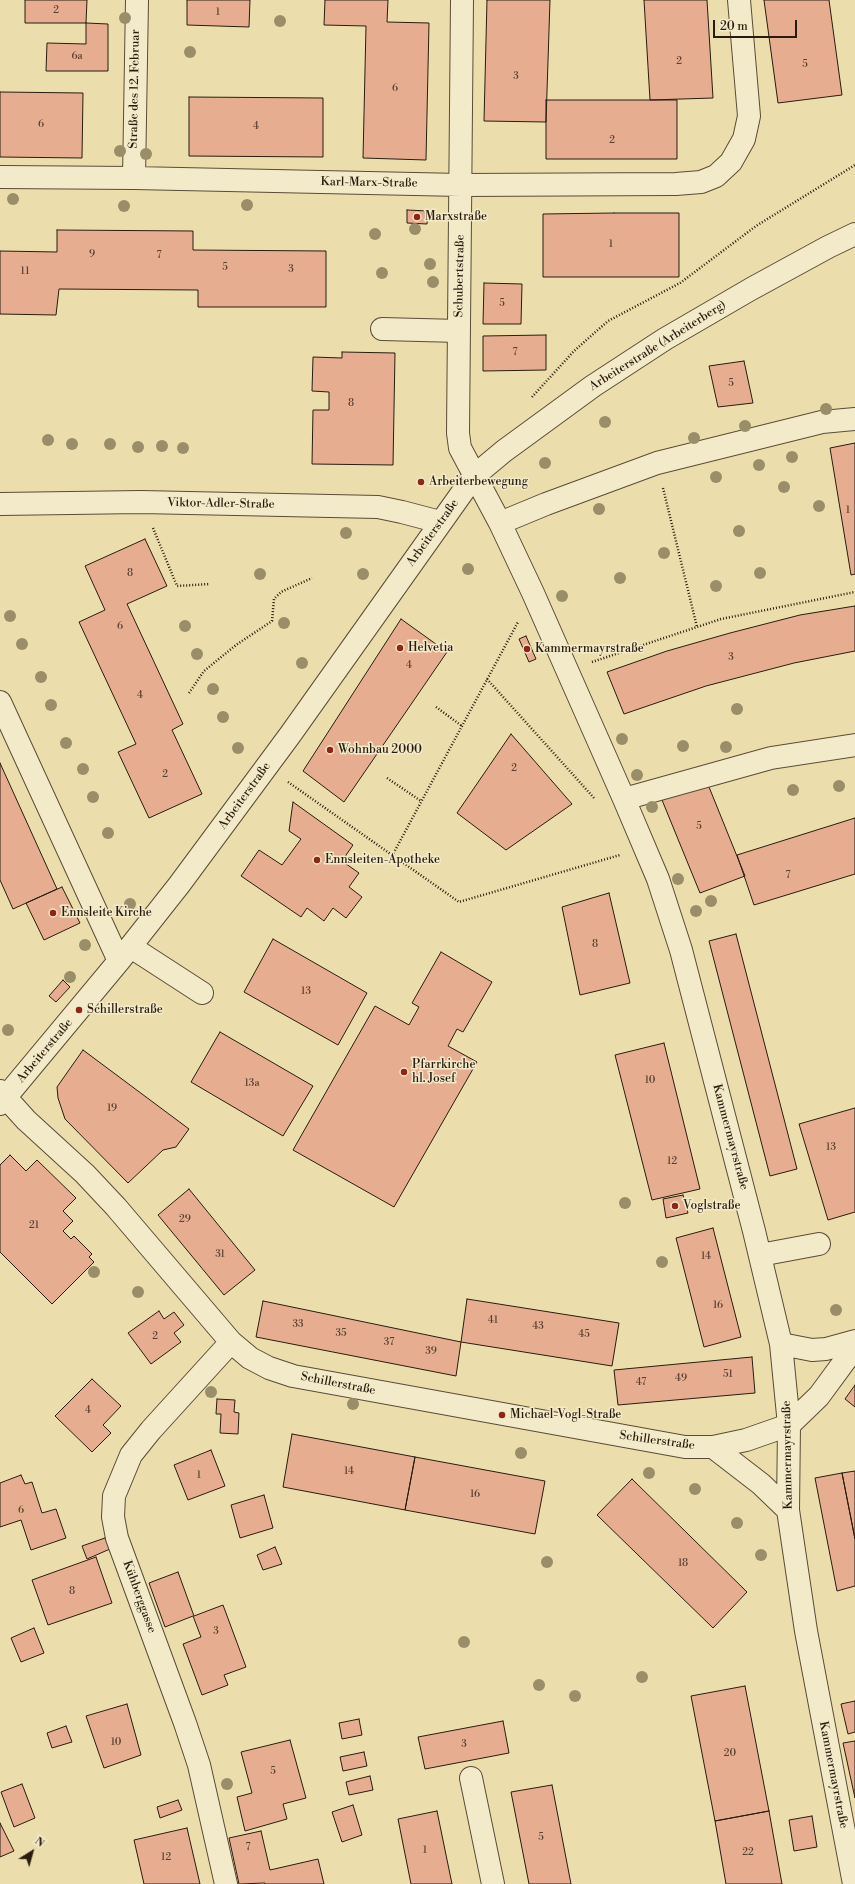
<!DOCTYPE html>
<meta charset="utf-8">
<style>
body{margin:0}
#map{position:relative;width:855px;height:1884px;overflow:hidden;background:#ecdeac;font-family:"Libre Bodoni",serif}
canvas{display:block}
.north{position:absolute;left:12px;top:1832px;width:40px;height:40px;-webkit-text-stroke:3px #f3eac9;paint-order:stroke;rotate:37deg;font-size:11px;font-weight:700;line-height:16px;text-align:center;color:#291c0f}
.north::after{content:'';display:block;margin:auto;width:14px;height:18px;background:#291c0f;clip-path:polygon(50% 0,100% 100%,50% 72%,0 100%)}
.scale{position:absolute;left:713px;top:20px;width:84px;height:18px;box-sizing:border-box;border:2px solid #291c0f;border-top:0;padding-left:5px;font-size:12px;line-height:14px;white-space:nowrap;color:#291c0f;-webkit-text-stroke:3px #f3eac9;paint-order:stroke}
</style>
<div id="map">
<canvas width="855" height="1884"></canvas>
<div class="north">N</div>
<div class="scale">20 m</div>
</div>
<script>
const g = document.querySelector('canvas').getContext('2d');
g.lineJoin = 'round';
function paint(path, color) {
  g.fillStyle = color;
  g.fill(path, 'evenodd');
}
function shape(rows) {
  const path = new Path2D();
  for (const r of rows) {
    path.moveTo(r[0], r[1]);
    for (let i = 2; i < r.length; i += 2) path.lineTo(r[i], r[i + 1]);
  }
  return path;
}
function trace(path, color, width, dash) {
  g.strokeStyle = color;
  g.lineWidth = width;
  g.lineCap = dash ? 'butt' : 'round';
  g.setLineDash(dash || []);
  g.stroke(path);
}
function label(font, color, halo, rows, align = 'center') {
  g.font = font + ' "Libre Bodoni",serif';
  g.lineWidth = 3;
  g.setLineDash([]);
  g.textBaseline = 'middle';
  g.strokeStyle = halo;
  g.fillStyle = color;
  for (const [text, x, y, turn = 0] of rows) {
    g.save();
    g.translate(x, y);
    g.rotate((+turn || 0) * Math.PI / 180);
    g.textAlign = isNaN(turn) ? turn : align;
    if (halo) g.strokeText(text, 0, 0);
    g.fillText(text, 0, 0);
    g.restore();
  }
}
const building = shape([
 [25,0,87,0,86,23,25,23,25,0],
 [187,0,250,0,249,27,187,25,187,0],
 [325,0,388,0,387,22,429,23,426,160,363,158,366,26,324,25,325,0],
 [487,0,550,0,546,122,484,121,487,0],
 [644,0,707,0,713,98,650,100,644,0],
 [764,0,829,0,842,95,778,103,764,0],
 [86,23,108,24,108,71,46,71,47,43,86,44,86,23],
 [0,92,83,93,82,158,0,157,0,92],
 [189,97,323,98,323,157,189,156,189,97],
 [546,100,677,100,677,159,546,159,546,100],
 [407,210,428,211,427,224,407,223,407,210],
 [614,213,679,213,679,277,543,277,543,214,614,213],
 [57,230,193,231,193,250,326,251,326,307,198,307,198,290,59,289,56,315,0,314,0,251,57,252,57,230],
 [484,283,522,284,521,324,483,324,484,283],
 [546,335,546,370,483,371,483,336,546,335],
 [342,352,395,353,393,465,312,464,313,410,329,410,329,392,312,391,313,357,342,358,342,352],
 [744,361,753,403,718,407,709,366,744,361],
 [855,443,855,574,851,575,830,448,855,443],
 [145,539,167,586,127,604,183,724,172,730,202,794,149,818,118,752,136,744,79,622,105,610,85,566,145,539],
 [855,606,855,651,794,663,706,686,624,714,607,672,667,651,730,633,800,615,855,606],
 [401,619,447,652,344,802,303,771,401,619],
 [526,636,536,659,529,662,519,639,526,636],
 [511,734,572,804,506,850,457,813,511,734],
 [0,763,57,889,13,909,0,880,0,763],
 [707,782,745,876,700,893,662,800,707,782],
 [293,802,353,845,342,861,359,873,349,887,362,897,346,918,333,908,324,921,307,908,301,917,241,876,259,850,282,865,301,839,289,831,293,802],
 [855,818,855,874,754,905,737,855,855,818],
 [62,887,80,923,44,940,26,903,62,887],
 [609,893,630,983,580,995,562,907,609,893],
 [736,934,797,1169,770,1176,709,941,736,934],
 [273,939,367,993,338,1045,244,992,273,939],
 [441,952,492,982,463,1032,457,1029,448,1046,477,1062,394,1207,293,1150,375,1006,409,1025,419,1007,412,1003,441,952],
 [63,980,70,987,56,1002,49,996,63,980],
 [220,1032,313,1086,283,1136,191,1082,220,1032],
 [664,1043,700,1189,652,1200,615,1055,664,1043],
 [83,1050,189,1129,176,1147,163,1150,128,1183,65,1119,58,1098,57,1087,83,1050],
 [855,1108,855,1212,828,1220,799,1124,855,1108],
 [10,1155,26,1171,37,1160,76,1198,63,1211,73,1221,63,1231,71,1239,74,1236,92,1254,89,1257,94,1262,52,1304,0,1252,0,1165,10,1155],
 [189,1189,255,1270,224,1295,158,1215,189,1189],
 [683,1195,688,1213,666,1218,663,1199,683,1195],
 [713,1228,741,1337,704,1347,676,1238,713,1228],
 [467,1299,619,1323,612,1366,461,1342,467,1299],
 [263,1301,461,1342,456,1376,256,1337,263,1301],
 [159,1311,164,1319,174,1312,184,1325,174,1333,181,1342,151,1364,128,1333,159,1311],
 [752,1357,755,1393,618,1405,614,1370,752,1357],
 [92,1379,121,1406,103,1425,111,1433,92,1452,55,1416,92,1379],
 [855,1385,855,1407,845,1399,855,1385],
 [217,1399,235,1400,234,1412,239,1413,238,1434,220,1433,221,1414,216,1414,217,1399],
 [292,1434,415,1457,405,1510,283,1487,292,1434],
 [211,1450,225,1486,188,1500,174,1465,211,1450],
 [415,1457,545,1481,535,1534,405,1510,415,1457],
 [855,1471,855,1539,842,1473,855,1471],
 [842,1473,855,1539,855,1586,837,1591,815,1478,842,1473],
 [21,1475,25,1484,32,1482,42,1513,56,1509,66,1538,31,1550,21,1520,0,1527,0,1483,21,1475],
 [632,1479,747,1592,713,1628,597,1515,632,1479],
 [264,1495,273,1528,240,1538,231,1505,264,1495],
 [105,1538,110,1549,87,1559,82,1546,105,1538],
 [275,1547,282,1564,263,1570,257,1555,275,1547],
 [96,1557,112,1603,48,1625,32,1580,96,1557],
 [178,1572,194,1616,223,1605,246,1667,224,1675,228,1685,202,1695,183,1644,201,1637,193,1616,165,1627,149,1583,178,1572],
 [34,1628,44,1653,21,1662,11,1638,34,1628],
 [745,1686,769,1811,715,1821,691,1696,745,1686],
 [855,1701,855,1732,848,1734,841,1704,855,1701],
 [127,1704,141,1755,104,1768,86,1716,127,1704],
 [359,1719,362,1735,342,1739,339,1723,359,1719],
 [503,1721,509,1753,425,1769,418,1737,503,1721],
 [66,1726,72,1742,52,1748,47,1733,66,1726],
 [290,1740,306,1798,283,1804,287,1819,245,1831,237,1797,252,1793,241,1752,290,1740],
 [855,1741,855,1798,843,1743,855,1741],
 [364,1752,367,1766,343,1771,340,1757,364,1752],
 [370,1776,373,1790,349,1795,346,1782,370,1776],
 [22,1784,35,1818,14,1827,1,1792,22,1784],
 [552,1785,571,1884,529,1884,511,1792,552,1785],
 [178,1800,182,1810,160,1818,157,1807,178,1800],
 [353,1805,362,1835,342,1842,332,1812,353,1805],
 [437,1811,452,1884,411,1884,398,1819,437,1811],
 [769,1811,782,1884,726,1884,715,1821,769,1811],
 [812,1816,817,1847,794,1851,789,1820,812,1816],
 [0,1823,14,1851,0,1857,0,1823],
 [187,1828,200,1884,144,1884,134,1840,187,1828],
 [261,1831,270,1870,318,1859,324,1884,265,1884,265,1883,239,1884,229,1838,261,1831]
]);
const path = shape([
 [532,397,574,351,608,321,680,283,756,226,855,165],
 [663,488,697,627],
 [153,528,177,586,210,584],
 [592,662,721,619,855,592],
 [487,679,594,798],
 [189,693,204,671,236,645,272,621,274,599,281,592,312,578],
 [436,707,462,726],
 [387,778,421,801],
 [288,782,459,902,620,855],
 [392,856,518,622]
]);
const minor = shape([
 [462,0,458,433,460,448,500,523,533,593,624,799,658,879,681,950,754,1231,781,1344,789,1425,788,1510,806,1631,854,1884],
 [0,177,134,178,461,185,676,184,701,182,716,176,731,162,744,139,749,116,739,0],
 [134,178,137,0],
 [382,329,459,331],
 [0,504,141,502,378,507,402,512,440,522],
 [500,523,546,504,657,463,822,422,855,419],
 [0,702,119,961],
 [624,799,771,758,855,745],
 [131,947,202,993],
 [0,1091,26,1120,85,1174,116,1207,231,1342,250,1358,269,1368,293,1376,685,1447,713,1447,746,1440,789,1425,819,1396,855,1347],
 [0,1104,119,961,179,885,290,735,474,476,504,451,593,386,665,339,751,289,828,247,855,234],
 [760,1255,819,1244],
 [781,1344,812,1350,826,1349,855,1341],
 [713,1447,761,1484,788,1510],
 [471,1778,493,1884],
 [226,1884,199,1765,185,1723,117,1538,113,1517,114,1496,131,1455,151,1430,231,1342]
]);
const trees = [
 [125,18],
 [280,21],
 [190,52],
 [120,151],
 [146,154],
 [13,199],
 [247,205],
 [124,206],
 [415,229],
 [375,234],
 [430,264],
 [382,273],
 [433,282],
 [826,409],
 [605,422],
 [745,426],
 [694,438],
 [48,440],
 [72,444],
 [110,444],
 [162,446],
 [138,447],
 [183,448],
 [792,457],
 [545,463],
 [759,465],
 [716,477],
 [784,487],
 [819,506],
 [599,509],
 [739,531],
 [346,533],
 [664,553],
 [468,569],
 [760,573],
 [260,574],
 [363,574],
 [620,578],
 [716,586],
 [562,596],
 [10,616],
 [284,623],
 [185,626],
 [22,644],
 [197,654],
 [302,663],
 [41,677],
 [213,689],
 [51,705],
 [737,709],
 [223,717],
 [622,739],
 [66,743],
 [683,746],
 [726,747],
 [238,748],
 [83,769],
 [637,775],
 [839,786],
 [793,790],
 [93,797],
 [652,807],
 [108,833],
 [678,879],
 [711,901],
 [130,904],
 [696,911],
 [85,945],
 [70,977],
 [8,1030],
 [625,1203],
 [662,1262],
 [94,1272],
 [138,1292],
 [836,1310],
 [211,1392],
 [353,1404],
 [521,1453],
 [649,1473],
 [695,1489],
 [737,1523],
 [761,1555],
 [547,1562],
 [464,1642],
 [642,1677],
 [539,1685],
 [575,1696],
 [227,1784]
];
const markers = [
 [417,217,4,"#8f2418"],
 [421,482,4,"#8f2418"],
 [400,648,4,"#8f2418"],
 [527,649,4,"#8f2418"],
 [330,750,4,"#8f2418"],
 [317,860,4,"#8f2418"],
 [53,913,4,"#8f2418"],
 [79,1010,4,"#8f2418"],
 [404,1072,4,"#8f2418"],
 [675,1206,4,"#8f2418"],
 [502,1415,4,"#8f2418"]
];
const numberNames = [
 ["2",56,11],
 ["1",218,13],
 ["6a",77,57],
 ["2",679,62],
 ["5",805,65],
 ["3",516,77],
 ["6",395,89],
 ["6",41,125],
 ["4",256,127],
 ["2",612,141],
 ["1",611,245],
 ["9",92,255],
 ["7",159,256],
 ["5",225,268],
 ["3",291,270],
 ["11",25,272],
 ["5",502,304],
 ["7",515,353],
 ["5",731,384],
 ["8",351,404],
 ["1",848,511],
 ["8",130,574],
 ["6",120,627],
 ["3",731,658],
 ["4",409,666],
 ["4",140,696],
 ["2",514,769],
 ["2",165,775],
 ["5",699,827],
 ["7",788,876],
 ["8",595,945],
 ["13",306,992],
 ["10",650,1081],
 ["13a",252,1084],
 ["19",112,1109],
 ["13",831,1148],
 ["12",672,1162],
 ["29",185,1220],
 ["21",34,1226],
 ["31",220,1255],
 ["14",706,1257],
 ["16",718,1306],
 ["41",493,1321],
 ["33",298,1325],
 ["43",538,1327],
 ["35",341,1334],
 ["45",584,1335],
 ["2",155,1337],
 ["37",389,1343],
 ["39",431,1352],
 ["51",728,1375],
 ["49",681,1379],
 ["47",641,1383],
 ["4",88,1411],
 ["14",349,1472],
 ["1",199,1476],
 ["16",475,1495],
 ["6",21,1511],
 ["18",683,1564],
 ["8",72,1592],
 ["3",216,1632],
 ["10",116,1743],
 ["3",464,1745],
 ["20",730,1754],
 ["5",273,1772],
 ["5",541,1838],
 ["7",248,1848],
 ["1",425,1851],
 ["22",748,1853],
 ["12",166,1858]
];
const streetNames = [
 ["Straße des 12. Februar",135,89,-89],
 ["Karl-Marx-Straße",369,183,1],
 ["Schubertstraße",460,276,-89],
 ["Arbeiterstraße (Arbeiterberg)",658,346,-32],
 ["Viktor-Adler-Straße",221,504,1],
 ["Arbeiterstraße",433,533,-54],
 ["Arbeiterstraße",245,796,-54],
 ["Arbeiterstraße",45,1051,-50],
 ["Kammermayrstraße",730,1137,75],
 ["Schillerstraße",338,1384,11],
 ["Schillerstraße",657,1441,8],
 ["Kammermayrstraße",788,1455,-91],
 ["Kühberggasse",139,1597,70],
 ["Kammermayrstraße",833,1775,79]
];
const poiNames = [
 ["Marxstraße",425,217],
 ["Arbeiterbewegung",429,482],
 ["Helvetia",408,648],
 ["Kammermayrstraße",535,649],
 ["Wohnbau 2000",338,750],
 ["Ennsleiten-Apotheke",325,860],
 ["Ennsleite Kirche",61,913],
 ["Schillerstraße",87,1010],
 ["Pfarrkirche",412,1065],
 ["hl. Josef",412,1079],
 ["Voglstraße",683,1206],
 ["Michael-Vogl-Straße",510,1415]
];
paint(building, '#e7ad91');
trace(building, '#291c0f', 1);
trace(minor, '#5a4c36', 24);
trace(path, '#291c0f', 2.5, [1, 2]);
trace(minor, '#f3eac9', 22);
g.fillStyle = '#9a8e69';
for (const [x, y] of trees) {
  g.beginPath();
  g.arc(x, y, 6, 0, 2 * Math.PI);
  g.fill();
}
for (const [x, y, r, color] of markers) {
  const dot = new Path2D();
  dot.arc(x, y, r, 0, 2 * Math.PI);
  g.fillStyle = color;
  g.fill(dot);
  trace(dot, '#f3eac9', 1.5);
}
label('10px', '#584030', null, numberNames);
label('12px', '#291c0f', '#f3eac9', streetNames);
label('12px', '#291c0f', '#f3eac9', poiNames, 'left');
</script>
